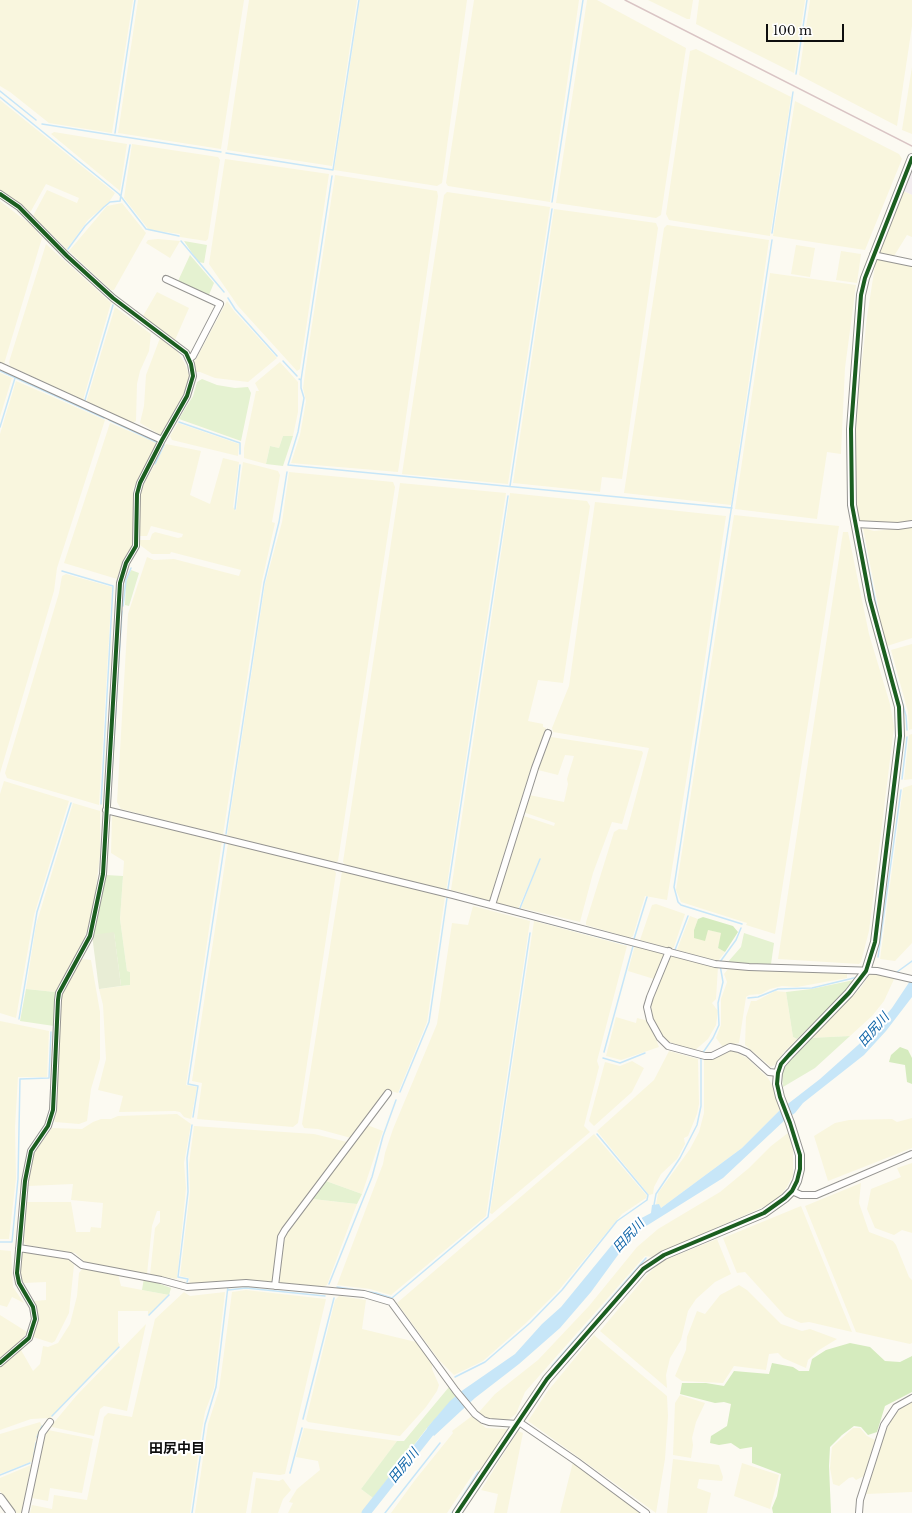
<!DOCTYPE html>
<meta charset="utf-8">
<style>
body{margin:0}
#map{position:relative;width:912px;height:1513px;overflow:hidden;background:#fcfaf2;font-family:"Libre Baskerville",serif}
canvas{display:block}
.scale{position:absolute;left:766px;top:24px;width:78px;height:18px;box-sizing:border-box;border:2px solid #0e0e0e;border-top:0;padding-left:5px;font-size:12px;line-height:14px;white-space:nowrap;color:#0e0e0e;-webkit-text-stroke:3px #fff;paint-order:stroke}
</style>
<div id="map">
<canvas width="912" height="1513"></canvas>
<div class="scale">100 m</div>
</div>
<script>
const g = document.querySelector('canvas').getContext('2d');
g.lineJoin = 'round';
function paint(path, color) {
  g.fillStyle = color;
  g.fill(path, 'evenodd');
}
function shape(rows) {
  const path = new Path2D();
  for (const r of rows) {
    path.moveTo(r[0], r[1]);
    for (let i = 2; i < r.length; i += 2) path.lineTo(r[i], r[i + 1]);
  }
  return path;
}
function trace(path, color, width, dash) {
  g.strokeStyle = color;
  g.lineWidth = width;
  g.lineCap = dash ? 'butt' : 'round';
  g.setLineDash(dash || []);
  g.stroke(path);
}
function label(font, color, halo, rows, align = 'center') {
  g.font = font + ' "Libre Baskerville","Noto Sans JP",serif';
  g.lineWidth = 4;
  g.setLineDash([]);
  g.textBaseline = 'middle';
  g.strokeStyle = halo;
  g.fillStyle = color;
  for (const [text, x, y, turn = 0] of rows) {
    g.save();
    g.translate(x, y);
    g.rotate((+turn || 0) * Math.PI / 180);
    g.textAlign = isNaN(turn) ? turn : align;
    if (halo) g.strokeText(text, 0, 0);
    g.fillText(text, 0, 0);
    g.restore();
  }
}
const industrial = shape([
 [912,169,912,195,903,191]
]);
const farmland = shape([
 [0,0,133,0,112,133,49,123,10,92,0,86],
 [138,0,244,0,221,149,118,133],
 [249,0,357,0,332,166,227,150],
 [360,0,467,0,442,183,437,186,334,170],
 [474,0,579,0,550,202,448,186,446,183],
 [587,0,597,0,686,48,661,215,656,218,556,203],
 [648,0,693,0,690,19,687,19],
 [699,0,805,0,794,73,696,24],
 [810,0,912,0,912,26,897,126,799,75],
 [696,49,791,97,770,236,669,220,666,214,690,51],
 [912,67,912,134,902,130],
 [0,100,115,193,109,202,88,220,67,249,33,216,47,190,77,203,79,198,46,184,31,211,28,212,0,191],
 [795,101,899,154,902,159,865,250,773,236],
 [54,132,127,144,120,191,51,134],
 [132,144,218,157,220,160,208,239,206,241,180,237,180,234,149,230,124,198],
 [225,159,329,174,300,369,297,371,238,306,209,264],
 [335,175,437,191,438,196,398,472,291,463,300,435,306,401,303,388,309,344],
 [903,191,912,195,912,237,907,235,894,256,878,252],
 [447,192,550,207,508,484,402,474,444,195],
 [0,201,31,225,42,238,4,364,0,362],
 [122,203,146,233,114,290,111,290,69,251,107,206],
 [554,209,656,223,658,228,622,479,602,477,600,492,513,483],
 [667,225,769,240,731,505,624,493,664,228],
 [158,239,180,241,170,258,146,243,148,240],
 [46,244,111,303,83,400,10,366,9,362],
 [796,245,815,248,810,277,791,274],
 [841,251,861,254,857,283,836,280],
 [876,259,912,266,912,521,903,524,860,522,855,503,855,447,859,387,867,317],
 [770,273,856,285,845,368,841,454,827,452,817,519,735,509],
 [157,292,189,308,175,340,143,316],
 [227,301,234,311,277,358,248,382,215,378,200,372,196,372,194,363],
 [115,307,151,334,149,351,140,371,137,384,136,421,131,424,86,403],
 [160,338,178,352,185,364,190,378,188,387,162,436,140,423,144,406,146,375],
 [280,362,298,382,298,412,293,436,283,436,279,448,270,446,266,464,244,458,244,448,256,391,259,391,255,383],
 [0,373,12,378,0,417],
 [16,381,105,420,57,568,54,591,0,773,0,434],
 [110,423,157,443,133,489,135,539,133,547,122,563,117,579,64,563],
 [178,423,239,444,238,456,172,440,170,436],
 [166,444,201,451,190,495,210,504,223,458,239,462,233,507,236,511,243,462,278,471,280,475,272,522,275,523,262,581,223,835,121,809,117,802,128,614,147,557,154,560,174,559,239,576,241,570,171,552,170,554,152,554,140,545,140,540,150,540,152,534,155,532,178,538,182,537,183,534,151,526,147,536,140,536,139,500,142,488],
 [289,472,393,482,395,487,338,861,335,863,227,836,265,584,282,522],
 [400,483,506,493,446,891,346,866,343,862],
 [510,493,587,501,590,506,563,683,538,680,528,721,543,724,543,727,546,728,531,768,489,902,472,897,472,895,451,890],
 [595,502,726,516,699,700,667,900,645,896,633,936,630,938,586,925,586,922,614,832,619,829,627,830,649,748,553,732,552,728,569,686],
 [734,515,839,526,775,934,746,925,747,923,681,902,676,890],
 [912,527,912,638,887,646,878,616,880,615,863,528,874,531],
 [843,532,848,532,869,634,890,704,894,727,869,931,861,962,859,964,778,959],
 [66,574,112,587,99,805,7,778,5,773,59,593,62,576],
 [912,644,912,729,909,730,908,712,891,650],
 [912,734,912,779,904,780,909,735],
 [551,737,642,751,643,753,622,824,612,822,593,873,580,922,521,908,541,857,518,909,498,904,496,901,521,818,524,816,554,826,555,823,523,812,529,795,564,802,568,784,567,779,574,756,565,755,558,775,538,770],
 [4,781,69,801,34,915,16,1018,0,1013,0,794],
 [912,785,912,943,895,961,880,959,903,788],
 [73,803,100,811,100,855,94,904,88,927,80,950,55,992,26,989,36,925],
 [112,815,222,841,186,1085,197,1087,191,1119,184,1117,180,1112,175,1111,119,1112,123,1096,98,1090,106,1059,103,1005,99,989,130,985,130,972,127,971,120,919,124,861,111,853],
 [228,843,333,869,336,873,298,1123,293,1127,197,1119,202,1083,192,1081],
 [342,871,445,896,427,1022,398,1093,386,1090,351,1138,318,1129,304,1128,302,1124],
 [656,904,685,914,674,947,671,949,640,940,652,905],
 [473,906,530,921,486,1216,391,1295,370,1289,337,1285,383,1164,385,1153,393,1129,437,1024,452,923,468,925],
 [690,916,698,919,694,930,708,930,722,933,718,948,725,952,718,961,677,950],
 [534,921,627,946,597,1061,599,1067,584,1126,590,1132,492,1214,490,1213],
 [635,945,665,954,654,979,628,971],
 [672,953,718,967,716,999,712,1003,718,1011,716,1025,708,1039,694,1051,664,1040,653,1018,651,1004],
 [81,959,91,960,100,1012,100,1059,91,1089,87,1121,79,1124,55,1122,54,1119,56,1113,60,1002,63,992],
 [728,969,847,972,847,978,797,987,782,986,770,989,761,994,749,995,746,997,739,1043,722,1046,716,1038,721,1025,721,999,727,982,724,974],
 [870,974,882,974,895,977,884,1001,872,1016,850,1036,810,1038,860,989],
 [775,991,786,992,793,1037,797,1039,783,1053,778,1063,771,1067,745,1045,746,1017,751,1001,756,1001],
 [616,1017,636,1023,637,1018,649,1021,659,1047,621,1060,606,1056],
 [0,1021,49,1031,47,1077,18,1077,15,1127,16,1178,9,1239,0,1239],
 [731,1050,747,1058,768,1078,777,1093,780,1110,742,1148,661,1208,659,1204,656,1205,658,1193,690,1149,699,1132,704,1113,704,1059],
 [669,1051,698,1059,699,1104,697,1114,688,1136,684,1138,685,1144,677,1159,661,1174,654,1187,653,1194,649,1195,597,1131,654,1080],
 [632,1061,644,1068,632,1092,594,1126,589,1121,605,1062,620,1066],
 [177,1114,191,1124,184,1163,186,1188,177,1279,150,1275,155,1228,160,1222,160,1211,157,1211,152,1226,147,1274,86,1263,75,1253,26,1245,24,1242,27,1202,71,1202,76,1232,90,1232,91,1227,101,1228,103,1203,71,1200,73,1184,28,1186,34,1153,52,1128,82,1129,93,1122,101,1119,111,1119,118,1116],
 [912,1118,912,1148,828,1181,814,1136,835,1123,849,1120,892,1119,897,1122],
 [367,1125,383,1131,362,1194,326,1181],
 [194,1126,314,1134,347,1142,279,1234,273,1279,270,1283,190,1285,189,1278,180,1276,190,1192,189,1164],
 [788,1133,793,1151,793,1175,787,1187,776,1201,652,1257,645,1256,525,1392,516,1414,507,1421,485,1418,479,1412,495,1394,538,1360,589,1306,637,1247,658,1229,720,1192,749,1168,771,1146],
 [594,1134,647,1196,646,1198,622,1214,558,1291,526,1323,483,1361,454,1375,439,1360,397,1303],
 [912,1163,912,1233,902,1230,894,1235,875,1228,867,1209,871,1189,901,1177,897,1168],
 [861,1183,859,1203,869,1232,893,1241,896,1245,909,1277,912,1280,912,1343,910,1344,856,1332,805,1206],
 [313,1199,357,1204,327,1285,323,1287,278,1283,285,1236],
 [801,1206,852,1332,809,1322,801,1323,785,1316,745,1272,737,1273,723,1238],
 [717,1239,731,1274,715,1282,696,1299,688,1311,681,1340,670,1358,666,1375,667,1388,600,1331,647,1275,660,1262],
 [0,1250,11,1251,13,1287,24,1303,12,1297,7,1307,0,1305],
 [23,1252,68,1258,74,1265,69,1313,55,1341,52,1343,33,1337,37,1318,34,1301,46,1300,46,1282,24,1283,20,1277,21,1257],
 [83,1268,118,1274,121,1286,169,1295,148,1315,148,1311,118,1311,118,1342,120,1345,50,1418,31,1419,0,1430,0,1367,21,1350,33,1371,40,1364,43,1346,48,1347,58,1343,70,1324,77,1296,79,1273],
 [739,1285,747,1290,781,1324,802,1331,810,1329,837,1339,819,1350,808,1360,806,1368,783,1358,778,1353,769,1354,766,1370,734,1366,723,1383,682,1381,675,1376,686,1350,687,1337,697,1311,705,1314,720,1295],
 [246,1290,326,1299,285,1474,280,1475,253,1472,246,1513,195,1513,208,1424,219,1390,232,1292],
 [184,1292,190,1296,225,1292,214,1388,205,1412,202,1429,190,1513,30,1513,32,1505,52,1509,54,1495,87,1500,104,1417,108,1413,132,1417,155,1319],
 [339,1296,366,1300,362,1329,416,1342,432,1363,432,1369,439,1385,437,1391,426,1407,400,1436,308,1422,306,1420,335,1300],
 [0,1315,27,1332,19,1344,0,1359],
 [146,1324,127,1411,104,1406,100,1409,94,1436,52,1427,51,1426,76,1396],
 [594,1335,667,1396,668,1416,665,1459,656,1513,528,1421,547,1392],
 [680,1395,705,1403,696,1422,692,1438,693,1445,691,1458,673,1455,675,1403],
 [912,1402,912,1492,866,1494,884,1434,894,1415,904,1406],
 [472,1416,486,1428,508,1429,482,1469,475,1471,447,1513,391,1513,415,1480,453,1433,452,1431],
 [40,1422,42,1426,35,1442,33,1461,0,1474,0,1434],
 [304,1428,397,1441,361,1489,373,1498,363,1513,288,1513,293,1503,289,1502,297,1489,320,1470,318,1461,296,1457],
 [853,1428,860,1428,867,1436,875,1440,864,1476,856,1480,853,1477,849,1478,839,1486,833,1484,830,1468,832,1447],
 [48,1430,93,1439,82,1493,50,1488,48,1501,32,1498,43,1438],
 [518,1431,523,1433,507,1513,494,1513,498,1494,481,1490],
 [673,1459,719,1465,723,1477,722,1481,699,1479,697,1488,711,1493,707,1513,667,1513],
 [573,1462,641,1513,560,1513],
 [742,1463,779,1475,770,1509,734,1496],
 [31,1465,22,1513,16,1513,0,1491,0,1478],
 [256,1478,279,1481,283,1479,291,1490,283,1499,278,1513,251,1513]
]);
const green = shape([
 [184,241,207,245,204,263,198,262],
 [190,255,214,283,208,297,178,281],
 [202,379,217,385,235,388,248,387,251,393,241,441,179,419,193,396,197,382],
 [283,436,293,436,283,466,266,464,270,446,279,448],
 [131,570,139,573,129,606,125,605,126,582],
 [106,875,123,876,120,919,127,971,130,972,130,985,121,986,114,933,94,935],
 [744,933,774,943,771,964,727,963,741,947],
 [854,980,853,984,797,1039,793,1037,786,992,811,989],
 [26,989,55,992,54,1026,20,1021],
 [850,1036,815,1068,783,1087,782,1073,788,1060,810,1038],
 [326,1181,362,1194,357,1204,313,1199],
 [144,1278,171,1288,169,1295,142,1290],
 [449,1387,456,1396,427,1428,373,1498,361,1489,397,1441,404,1441]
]);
const forest = shape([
 [703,917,733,926,738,932,725,952,718,948,721,933,708,930,705,941,694,938,694,930,698,919],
 [900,1047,908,1050,912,1058,912,1084,907,1082,905,1065,889,1062,891,1055],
 [850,1343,870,1347,885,1361,900,1362,912,1356,912,1392,885,1406,877,1432,868,1435,861,1427,854,1426,842,1435,830,1447,829,1466,831,1513,773,1513,772,1508,777,1496,781,1474,752,1463,752,1447,740,1449,731,1443,719,1445,710,1443,711,1436,727,1426,731,1404,724,1402,715,1403,680,1394,682,1383,706,1383,724,1386,734,1371,769,1374,772,1363,793,1367,799,1371,809,1371,812,1359,826,1350]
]);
const cemetery = shape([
 [114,932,121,986,99,989,92,935]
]);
const water = shape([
 [912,978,912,997,886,1031,864,1055,803,1103,795,1113,785,1120,723,1178,643,1228,626,1244,591,1292,560,1328,519,1364,475,1398,434,1436,427,1428,450,1401,463,1390,515,1354,542,1324,561,1307,620,1235,634,1222,651,1213,652,1205,659,1204,661,1208,742,1148,780,1110,820,1079,867,1037,892,1008]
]);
const stream = shape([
 [796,74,807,0],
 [0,91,36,120],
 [0,97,119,194,146,229,179,236],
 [42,124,221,152],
 [115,133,135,0],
 [226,153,333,170,359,0],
 [552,202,583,0],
 [772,233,793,92],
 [181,241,224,292],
 [68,249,85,226,104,207,110,202,120,201,130,145],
 [228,298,235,309,277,356],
 [283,361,297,376],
 [0,371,104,418],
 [299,379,301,380,301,388,304,398,298,432,288,465,732,508],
 [301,380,332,176],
 [85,400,113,305],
 [109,420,156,442],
 [179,422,240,443,240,454],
 [0,427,15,378],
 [155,464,164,445],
 [510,486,552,209],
 [235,509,240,465],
 [861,531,878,614],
 [62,571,113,586,101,804],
 [123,606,126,580,131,568],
 [888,650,906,716,907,730],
 [902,779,907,737],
 [110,804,122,611],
 [226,834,264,583,279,522,287,472],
 [448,889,508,496],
 [481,905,626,944],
 [520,908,540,859],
 [742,924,681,905,678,902,674,887,772,240],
 [634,939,647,897],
 [675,950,688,916],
 [878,957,901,790],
 [720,962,736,940,741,928],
 [897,972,912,961],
 [748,998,758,997,778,989,812,988,858,977],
 [19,1019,37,912,71,803],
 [604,1052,633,946],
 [702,1054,713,1038,719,1025,718,1003,723,982,720,965],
 [603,1058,620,1063,645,1053],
 [400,1092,429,1022,447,898],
 [193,1117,198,1086,188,1084,225,841],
 [654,1205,656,1194,680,1158,697,1125,701,1106,701,1057],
 [0,1242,12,1242,18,1179,20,1079,49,1078,51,1032],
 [187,1282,188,1279,178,1277,188,1192,187,1158,192,1125],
 [329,1284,372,1177,383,1136,396,1100],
 [337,1287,376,1293,392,1298,488,1217,530,933],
 [228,1290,246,1288,325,1296],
 [149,1315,169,1295],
 [552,1366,646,1258],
 [455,1377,485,1362,530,1323,562,1290,617,1221,647,1200,648,1195,597,1134],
 [52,1416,119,1347],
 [303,1419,334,1298],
 [37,1437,42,1426],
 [34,1455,36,1443],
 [290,1473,302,1428],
 [0,1475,30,1463],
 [192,1513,205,1424,216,1387,228,1286],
 [385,1513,440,1443],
 [452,1513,478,1472]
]);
const river = shape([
 [366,1513,438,1422]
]);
const minor = shape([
 [0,194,19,207,67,256,113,298,186,353,191,364,193,376,187,396,162,440,140,483,137,494,136,546,126,563,120,583,103,874,90,936,59,993,58,1000,53,1110,48,1126,31,1151,25,1181,17,1273,19,1283,33,1307,35,1319,29,1338,0,1363],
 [873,255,912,263],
 [166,279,220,304,193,356,189,359],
 [0,366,162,440],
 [855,524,898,526,912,524],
 [106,810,453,895,715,964,749,967,877,971,912,979],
 [492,905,535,768,548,733],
 [669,951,650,997,647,1007,650,1020,660,1038,668,1046,705,1056,712,1056,730,1047,739,1049,748,1053,769,1072,778,1073],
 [792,1191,801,1195,816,1195,912,1154],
 [19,1248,70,1256,82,1265,161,1280,187,1287,246,1283,364,1294,391,1302,456,1391,475,1414,483,1420,489,1422,517,1424],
 [275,1286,281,1237,285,1230,388,1093],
 [519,1422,576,1461,646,1513],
 [25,1513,42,1433,50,1422],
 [859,1513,860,1500,884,1425,896,1407,912,1398]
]);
const tertiary = shape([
 [0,1498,11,1513],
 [457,1513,547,1379,643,1269,664,1255,764,1213,785,1198,792,1191,797,1181,800,1169,800,1155,790,1123,780,1097,777,1084,778,1073,781,1064,789,1055,849,993,866,971,875,942,900,736,899,707,870,600,852,505,851,429,861,295,865,278,912,158]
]);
const rail = shape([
 [625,0,912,146]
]);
const cycleway = shape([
 [0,194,19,207,67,256,113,298,186,353,191,364,193,376,187,396,162,440,140,483,137,494,136,546,126,563,120,583,103,874,90,936,59,993,58,1000,53,1110,48,1126,31,1151,25,1181,17,1273,19,1283,33,1307,35,1319,29,1338,0,1363],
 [457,1513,547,1379,643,1269,664,1255,764,1213,785,1198,792,1191,797,1181,800,1169,800,1155,790,1123,780,1097,777,1084,778,1073,781,1064,789,1055,849,993,866,971,875,942,900,736,899,707,870,600,852,505,851,429,861,295,865,278,912,158]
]);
const waterNames = [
 ["田尻川",874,1030,-49],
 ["田尻川",629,1236,-47],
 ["田尻川",404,1466,-51]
];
const quarterNames = [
 ["田尻中目",177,1449]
];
paint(industrial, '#f3edef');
paint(farmland, '#f9f6de');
paint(green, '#e5f2d1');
paint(forest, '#d5ebbe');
paint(cemetery, '#e8edd5');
paint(water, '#c7e6f8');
trace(stream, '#c7e6f8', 1.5);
trace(river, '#c7e6f8', 9);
trace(minor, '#959491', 8);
trace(tertiary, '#959491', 10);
trace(minor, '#fffefd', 6);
trace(tertiary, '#fffefd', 8);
trace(rail, '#d9c4c4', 1.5);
trace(cycleway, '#1b5e20', 4);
label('italic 13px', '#0f65a8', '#fff', waterNames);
label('bold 14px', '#0e0e0e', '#fff', quarterNames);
</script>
